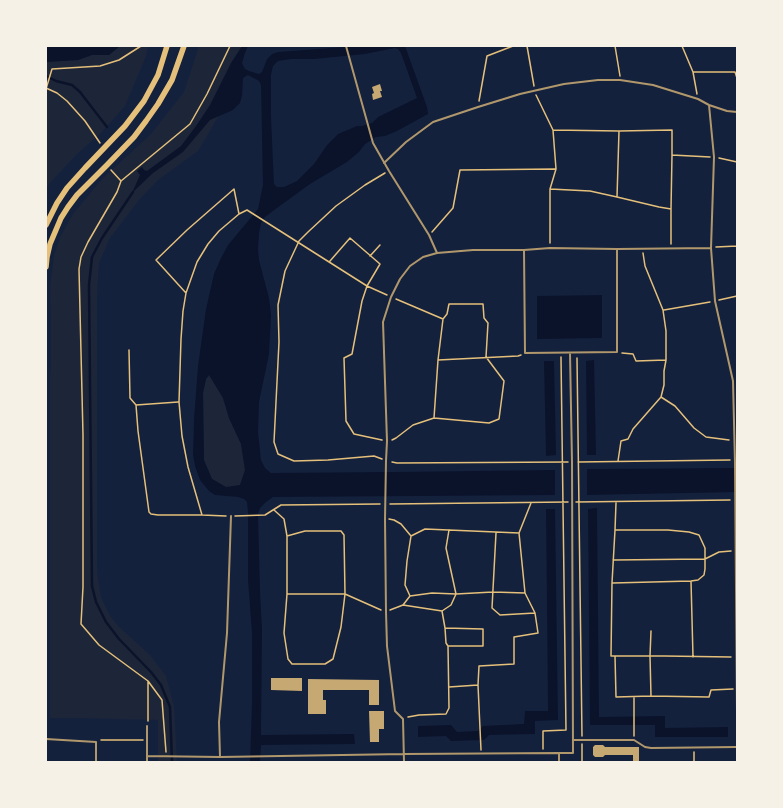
<!DOCTYPE html>
<style>
body{margin:0}
#map{position:relative;width:783px;height:808px;overflow:hidden;background:#14213d;font-family:Manrope,sans-serif}
canvas{display:block}
.frame{position:absolute;inset:0;border:47px solid #f6f1e7;pointer-events:none}
</style>
<div id="map">
<canvas width="783" height="808"></canvas>
<div class="frame"></div>
</div>
<script>
const g = document.querySelector('canvas').getContext('2d');
g.lineJoin = 'round';
function paint(path, color) {
  g.fillStyle = color;
  g.fill(path, 'evenodd');
}
function shape(rows) {
  const path = new Path2D();
  for (const r of rows) {
    path.moveTo(r[0], r[1]);
    for (let i = 2; i < r.length; i += 2) path.lineTo(r[i], r[i + 1]);
  }
  return path;
}
function trace(path, color, width, dash) {
  g.strokeStyle = color;
  g.lineWidth = width;
  g.lineCap = dash ? 'butt' : 'round';
  g.setLineDash(dash || []);
  g.stroke(path);
}
const green = shape([
 [120,46,148,46,146,56,125,106,101,133,76,155,49,184,46,189,46,62,78,60,92,55,109,55],
 [199,46,245,46,237,85,198,151,158,180,139,200,110,238,99,263,97,296,97,571,101,597,109,614,117,625,150,655,166,676,174,706,177,762,158,762,158,720,77,718,50,718,50,377,51,362,51,330,50,287,54,255,61,235,73,214,102,179,151,134,184,92],
 [210,375,223,398,229,418,241,444,245,470,240,485,227,488,212,479,204,460,203,393,206,379]
]);
const water = shape([
 [46,46,120,46,109,55,92,55,78,60,46,62],
 [242,46,248,46,245,53,242,63,245,69,249,71,259,74,262,72,267,59,272,54,278,52,357,46,405,46,427,107,428,114,397,131,385,136,376,137,365,144,359,152,347,162,310,184,277,208,265,217,261,223,259,234,258,249,259,260,269,298,271,315,269,354,259,402,258,432,261,460,265,468,271,473,394,472,555,470,555,495,273,497,266,502,260,508,258,514,260,590,262,630,261,735,354,734,355,744,261,745,260,762,250,762,252,702,252,633,248,580,248,513,247,502,244,499,238,497,215,495,209,491,200,480,195,466,193,455,194,419,198,366,206,309,214,274,221,258,228,245,258,209,263,185,261,85,259,81,248,75,243,78,242,96,240,103,233,110,210,120,183,152,153,173,132,193,140,175,137,171,142,167,144,170,147,171,162,160,181,146,196,126,210,105,231,63],
 [395,48,398,49,401,53,417,98,378,117,372,123,362,126,357,126,338,134,327,145,314,164,297,181,284,187,277,187,274,184,271,117,271,75,273,66,278,61,291,59,314,59,365,54],
 [209,375,223,398,229,418,241,444,245,470,240,485,226,487,212,479,204,460,203,393,206,379],
 [602,295,602,338,537,339,537,296],
 [594,360,596,455,587,455,586,361],
 [544,361,554,361,556,455,546,456],
 [737,468,737,492,587,495,587,469],
 [597,508,599,717,665,716,665,728,728,727,728,737,655,737,655,725,590,725,588,509],
 [546,509,555,509,558,720,535,721,535,734,489,735,484,740,451,741,446,736,418,737,418,726,451,725,457,732,478,731,483,726,524,724,525,711,548,711]
]);
const stream = shape([
 [46,76,56,81,72,85,80,92,107,127],
 [133,192,102,238,92,257,89,285,92,586,96,602,106,622,119,639,151,672,161,685,170,707,172,762]
]);
const building = shape([
 [380,84,382,91,380,91,382,97,373,100,372,94,374,93,372,87],
 [271,678,302,678,302,691,271,690],
 [308,679,379,680,379,705,369,705,369,690,323,690,323,700,326,700,326,714,308,714],
 [369,711,384,711,384,729,379,729,379,742,370,742],
 [595,745,603,745,605,747,639,747,639,762,633,762,633,755,605,755,603,757,595,757,593,755,593,747]
]);
const path = shape([
 [527,46,534,86],
 [615,46,620,76],
 [682,46,693,72,697,94],
 [693,72,735,72,737,78],
 [46,88,57,93,67,101,85,121,100,143],
 [46,89,52,69,100,66,119,60,141,46],
 [536,95,553,130,556,169,550,189,550,243],
 [479,101,487,56,513,46],
 [553,130,619,131,672,130,672,155],
 [719,158,737,162],
 [111,170,121,181],
 [550,189,590,191,617,197,659,207,671,209,672,155,710,157],
 [617,197,619,131],
 [432,232,453,208,460,170,555,169],
 [737,241,737,252],
 [671,244,671,209],
 [716,247,737,246],
 [370,256,380,245],
 [330,261,350,238,380,264,367,286,362,301,352,354,344,358,346,421,354,434,382,440],
 [186,293,156,260,187,230,234,189,239,214],
 [719,300,737,296],
 [664,310,710,302],
 [129,350,130,398,136,405,138,431,149,512,151,514,158,515,202,515],
 [622,353,633,354,636,361,666,360,666,331,663,310,645,266,643,253],
 [577,358,582,736],
 [438,360,518,356,521,355],
 [661,397,675,406,694,428,706,437,729,440],
 [136,405,178,402],
 [434,418,438,360,443,319],
 [392,440,396,438,413,425,434,418,489,423,499,419,504,381,486,357,488,323,484,318,483,304,449,304,447,314,443,319,396,299],
 [382,459,374,456,328,460,294,461,278,454,274,442,279,342,278,305,285,271,299,241,308,232,336,206,365,185,385,173],
 [618,461,621,441,628,439,633,429,661,397,664,385,664,371,666,360],
 [392,462,397,463,568,462],
 [578,462,730,460],
 [576,502,730,500],
 [616,503,615,530,612,583,611,656,615,656,616,697,651,696,709,697,711,690,733,689],
 [390,504,568,502],
 [274,510,284,519,287,536,287,594,284,633,288,659,292,664,325,664,333,659,341,627,345,594,381,610],
 [226,516,202,515,188,467,182,436,179,402,181,339,183,311,186,293,197,262,208,244,219,231,239,214,247,210,367,286,387,295],
 [235,516,265,515,281,505,380,504],
 [389,519,394,520,401,524,411,536,425,529,519,533],
 [496,533,492,608,500,615,535,613],
 [287,536,305,531,341,531,344,535,345,594,288,594],
 [613,560,705,559,719,552,731,551],
 [691,581,693,657],
 [613,583,691,581,698,580,704,575,705,569,705,548,699,535,689,532,668,530,615,530],
 [410,596,405,585,407,561,411,536],
 [403,605,410,596,432,593,456,594,493,592,525,593],
 [390,610,403,605,442,611,445,628,446,643,448,646,449,708,446,714,419,715,408,717],
 [442,611,451,605,456,594,446,548,449,530],
 [445,628,483,629,483,646,448,646],
 [651,631,650,656,651,696],
 [615,656,664,656,731,657],
 [148,681,148,721],
 [449,687,478,685],
 [634,698,634,736],
 [101,740,143,740],
 [582,744,582,762],
 [543,749,543,731,566,730,561,357],
 [481,750,478,685,479,666,514,664,514,637,538,633,535,613,525,593,519,533,531,503],
 [166,752,162,700,148,681,99,645,81,624,83,587,83,435,79,269,81,257,88,242,117,192,121,181,190,124,207,94,230,46],
 [694,752,694,762]
]);
const service = shape([
 [346,46,373,143,389,171,429,235,437,253],
 [709,105,714,157,711,248,715,301,733,381,735,463,737,711],
 [384,163,406,142,433,122,478,107,520,94,564,84,598,80,620,80,653,85,698,99,709,105,727,111,737,112],
 [617,249,617,352,525,353,524,250,550,248,617,249,711,248],
 [46,739,96,742,96,762],
 [573,740,634,740,645,747,651,748,737,747],
 [147,756,220,757,404,754,559,753],
 [220,757,219,722,227,633,231,516],
 [147,762,147,726],
 [404,762,403,719,395,711,387,646,386,612,385,519,386,461,387,441,383,322,391,297,400,279,410,266,423,257,437,253,473,250,524,250],
 [559,762,559,753,573,753,572,462,570,353]
]);
const secondary = shape([
 [46,225,57,203,67,188,85,168,125,126,144,101,158,75,167,46],
 [46,267,47,257,50,244,61,218,68,207,77,195,107,165,134,137,146,121,158,104,172,80,184,46]
]);
paint(green, '#1d2539');
paint(water, '#0b132b');
trace(stream, '#0b132b', 2.5);
paint(building, '#c6a872');
trace(path, '#e5c07b', 1.5);
trace(service, '#b1986c', 2);
trace(secondary, '#e5c07b', 5.5);
</script>
